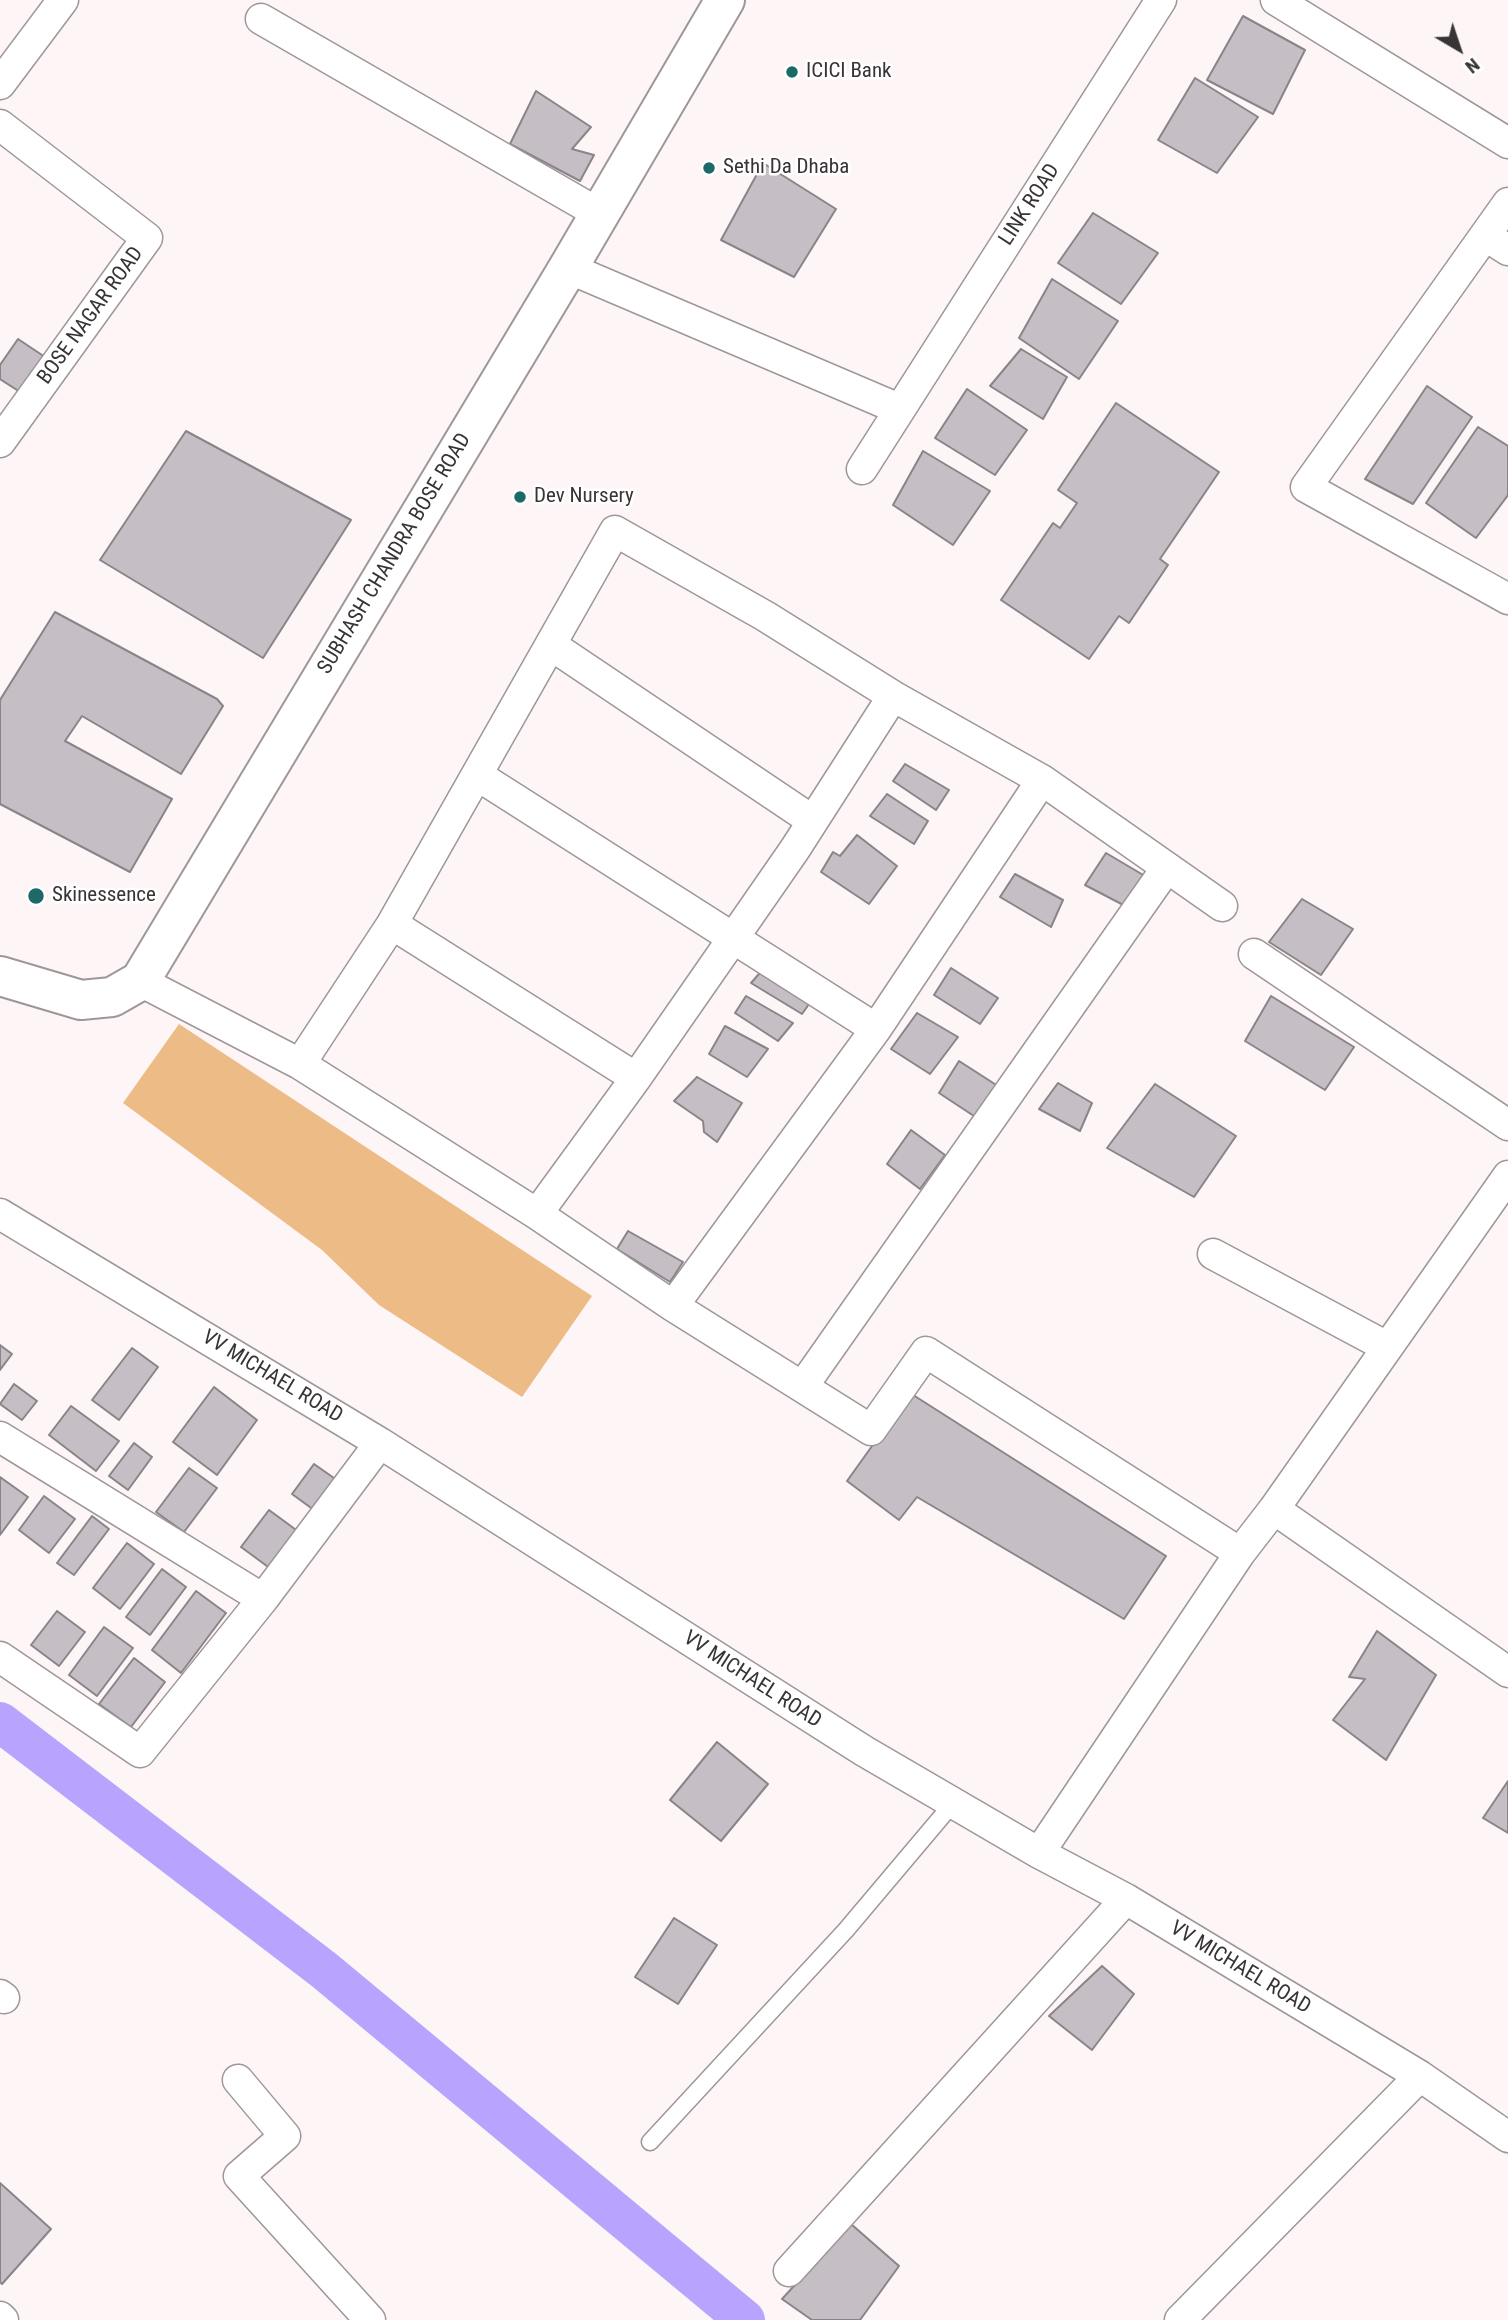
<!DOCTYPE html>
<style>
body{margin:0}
#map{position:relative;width:1508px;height:2320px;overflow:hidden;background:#fef5f7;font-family:"Roboto Condensed",sans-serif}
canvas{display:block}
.north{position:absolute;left:1424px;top:14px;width:70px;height:70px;-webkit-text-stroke:5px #fff;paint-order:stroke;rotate:141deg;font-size:19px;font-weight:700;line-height:28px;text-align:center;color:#383435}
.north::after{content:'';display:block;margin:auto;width:24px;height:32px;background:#383435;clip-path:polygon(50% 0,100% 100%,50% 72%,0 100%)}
</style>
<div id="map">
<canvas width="1508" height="2320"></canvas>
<div class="north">N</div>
</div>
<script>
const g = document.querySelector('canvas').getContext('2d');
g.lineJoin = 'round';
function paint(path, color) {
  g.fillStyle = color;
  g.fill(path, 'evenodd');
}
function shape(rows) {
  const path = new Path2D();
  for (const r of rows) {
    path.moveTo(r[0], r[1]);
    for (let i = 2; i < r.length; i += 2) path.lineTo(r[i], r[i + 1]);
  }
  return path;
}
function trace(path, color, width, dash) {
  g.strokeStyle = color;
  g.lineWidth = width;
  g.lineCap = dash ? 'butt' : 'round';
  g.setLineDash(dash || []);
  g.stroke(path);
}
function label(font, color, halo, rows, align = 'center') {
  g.font = font + ' "Roboto Condensed",sans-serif';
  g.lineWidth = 5;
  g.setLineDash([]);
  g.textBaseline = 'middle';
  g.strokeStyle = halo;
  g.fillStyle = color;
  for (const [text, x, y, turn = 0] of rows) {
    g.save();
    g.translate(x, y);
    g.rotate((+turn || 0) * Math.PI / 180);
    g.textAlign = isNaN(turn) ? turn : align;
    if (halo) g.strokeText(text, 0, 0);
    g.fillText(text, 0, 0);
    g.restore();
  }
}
const green = shape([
 [179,1024,592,1296,522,1397,379,1305,322,1250,123,1103]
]);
const canal = shape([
 [0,1722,324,1970,745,2320]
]);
const building = shape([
 [1243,16,1305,50,1273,114,1207,80,1243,16],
 [1195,78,1258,117,1217,173,1158,140,1195,78],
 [536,91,591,127,572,149,594,155,580,181,510,144,536,91],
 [763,163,836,209,794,277,721,240,763,163],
 [1093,213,1158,253,1121,304,1058,263,1093,213],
 [1052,279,1118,321,1079,379,1019,338,1052,279],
 [18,339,45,357,20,392,0,379,0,365,18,339],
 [1021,349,1067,377,1043,419,990,386,1021,349],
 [1427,386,1472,417,1413,504,1365,479,1427,386],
 [967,389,1027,430,995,475,935,438,967,389],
 [1116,403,1219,472,1160,559,1168,565,1129,623,1119,616,1089,659,1001,600,1053,523,1060,528,1077,503,1058,490,1116,403],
 [1478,427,1508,446,1508,495,1476,538,1426,503,1478,427],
 [186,431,351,520,263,658,100,560,186,431],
 [923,451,990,491,953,545,893,505,923,451],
 [55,612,217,699,223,706,181,774,82,716,65,741,172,799,130,872,0,804,0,700,55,612],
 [905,764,949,790,936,810,893,781,905,764],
 [887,794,928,821,914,844,870,816,887,794],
 [857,835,897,866,869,904,821,872,833,852,840,856,857,835],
 [1106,853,1150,879,1131,909,1085,885,1106,853],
 [1015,874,1063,900,1051,927,1000,897,1015,874],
 [1302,899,1353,929,1321,975,1269,942,1302,899],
 [765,967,814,997,802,1014,751,983,765,967],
 [951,968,998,998,980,1024,934,995,951,968],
 [746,996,793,1023,778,1041,735,1013,746,996],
 [1271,996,1354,1047,1325,1090,1245,1041,1271,996],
 [917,1013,958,1037,930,1074,891,1049,917,1013],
 [725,1026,768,1049,747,1077,709,1054,725,1026],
 [959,1061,1001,1088,980,1120,939,1093,959,1061],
 [697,1077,742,1103,717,1142,704,1132,703,1121,674,1101,697,1077],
 [1058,1083,1092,1103,1080,1131,1039,1109,1058,1083],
 [1155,1084,1236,1136,1194,1197,1107,1148,1155,1084],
 [911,1130,945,1155,920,1189,887,1164,911,1130],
 [628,1231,683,1262,670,1282,617,1249,628,1231],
 [0,1345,12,1354,0,1370,0,1345],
 [132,1348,158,1367,119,1420,92,1400,132,1348],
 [14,1384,37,1401,22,1420,0,1404,14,1384],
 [214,1387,257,1420,217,1475,173,1442,214,1387],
 [910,1393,1166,1556,1124,1619,917,1497,899,1520,847,1481,910,1393],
 [71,1406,119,1441,96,1471,49,1435,71,1406],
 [134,1443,152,1457,128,1490,109,1476,134,1443],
 [314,1464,341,1483,318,1513,292,1494,314,1464],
 [189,1468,217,1488,184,1532,156,1512,189,1468],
 [0,1477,28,1497,0,1535,0,1477],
 [44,1496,75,1519,49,1553,19,1530,44,1496],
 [269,1510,303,1535,275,1572,241,1547,269,1510],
 [92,1516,109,1529,74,1575,57,1563,92,1516],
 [127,1543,154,1564,120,1609,93,1588,127,1543],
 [162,1569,186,1587,150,1635,126,1617,162,1569],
 [196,1591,226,1613,181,1673,152,1650,196,1591],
 [57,1611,85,1632,59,1666,31,1645,57,1611],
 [104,1627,133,1648,97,1696,69,1675,104,1627],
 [1377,1631,1436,1675,1386,1760,1333,1720,1365,1679,1349,1677,1377,1631],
 [134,1658,165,1682,131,1727,99,1704,134,1658],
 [717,1742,768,1784,721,1841,670,1800,717,1742],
 [1508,1781,1508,1833,1483,1818,1508,1781],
 [674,1918,717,1945,678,2004,635,1977,674,1918],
 [1102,1966,1134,1994,1092,2050,1049,2016,1102,1966],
 [0,2183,51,2229,2,2284,0,2282,0,2183],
 [851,2224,899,2266,860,2320,812,2320,782,2299,851,2224]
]);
const service = shape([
 [650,2142,846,1930,954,1802]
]);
const minor = shape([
 [1276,0,1508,143],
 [261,19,598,213],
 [0,84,63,0],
 [0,125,147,238,0,442],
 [1508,203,1306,487,1508,599],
 [1486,236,1508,250],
 [568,268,899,409],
 [862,469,1161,0],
 [551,645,813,821],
 [477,775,876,1029],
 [392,924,636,1078],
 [1254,954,1508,1125],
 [140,981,300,1064,537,1214,673,1306,871,1430,926,1352,1240,1553],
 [300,1064,392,924,615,531,765,616,893,696,1042,780,1222,906],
 [0,1214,380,1443,864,1751,1039,1853,1126,1899,1420,2076,1508,2137],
 [537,1214,636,1078,734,937,795,849,893,696],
 [1213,1254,1387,1347],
 [673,1306,876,1029,1042,780],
 [803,1386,1166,869],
 [0,1437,263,1599],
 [1274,1509,1508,1672],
 [0,1657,140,1752,263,1599,380,1443],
 [1039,1853,1240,1553,1274,1509,1508,1176],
 [0,1995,4,1998],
 [238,2080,285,2136,239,2176,370,2320],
 [789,2271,1126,1899],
 [0,2317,3,2320],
 [1180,2320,1420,2076]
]);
const secondary = shape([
 [0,976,81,1000,112,997,140,981,568,268,725,0]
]);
const markers = [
 [792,72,7,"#1c6967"],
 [709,168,7,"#1c6967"],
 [520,497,7,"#1c6967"],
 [36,896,9,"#1c6967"]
];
const poiNames = [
 ["ICICI Bank",806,72],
 ["Sethi Da Dhaba",723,168],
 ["Dev Nursery",534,497],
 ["Skinessence",52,896]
];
const streetNames = [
 ["LINK ROAD",1030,205,-57],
 ["BOSE NAGAR ROAD",91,316,-54],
 ["SUBHASH CHANDRA BOSE ROAD",395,554,-59],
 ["VV MICHAEL ROAD",272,1377,31],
 ["VV MICHAEL ROAD",752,1680,33],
 ["VV MICHAEL ROAD",1240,1968,31]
];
paint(green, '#ecbb86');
trace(canal, '#b8a3fe', 40);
paint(building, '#c5bfc5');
trace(building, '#8a8489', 2);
trace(service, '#9e9698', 19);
trace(minor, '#9e9698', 33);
trace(secondary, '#9e9698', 42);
trace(service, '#fff', 16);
trace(minor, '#fff', 30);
trace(secondary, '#fff', 38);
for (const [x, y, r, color] of markers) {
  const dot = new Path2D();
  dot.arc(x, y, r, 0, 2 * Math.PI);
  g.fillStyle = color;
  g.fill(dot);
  trace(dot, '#fff', 2.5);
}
label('21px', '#383435', '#fff', poiNames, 'left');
label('21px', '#383435', '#fff', streetNames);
</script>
